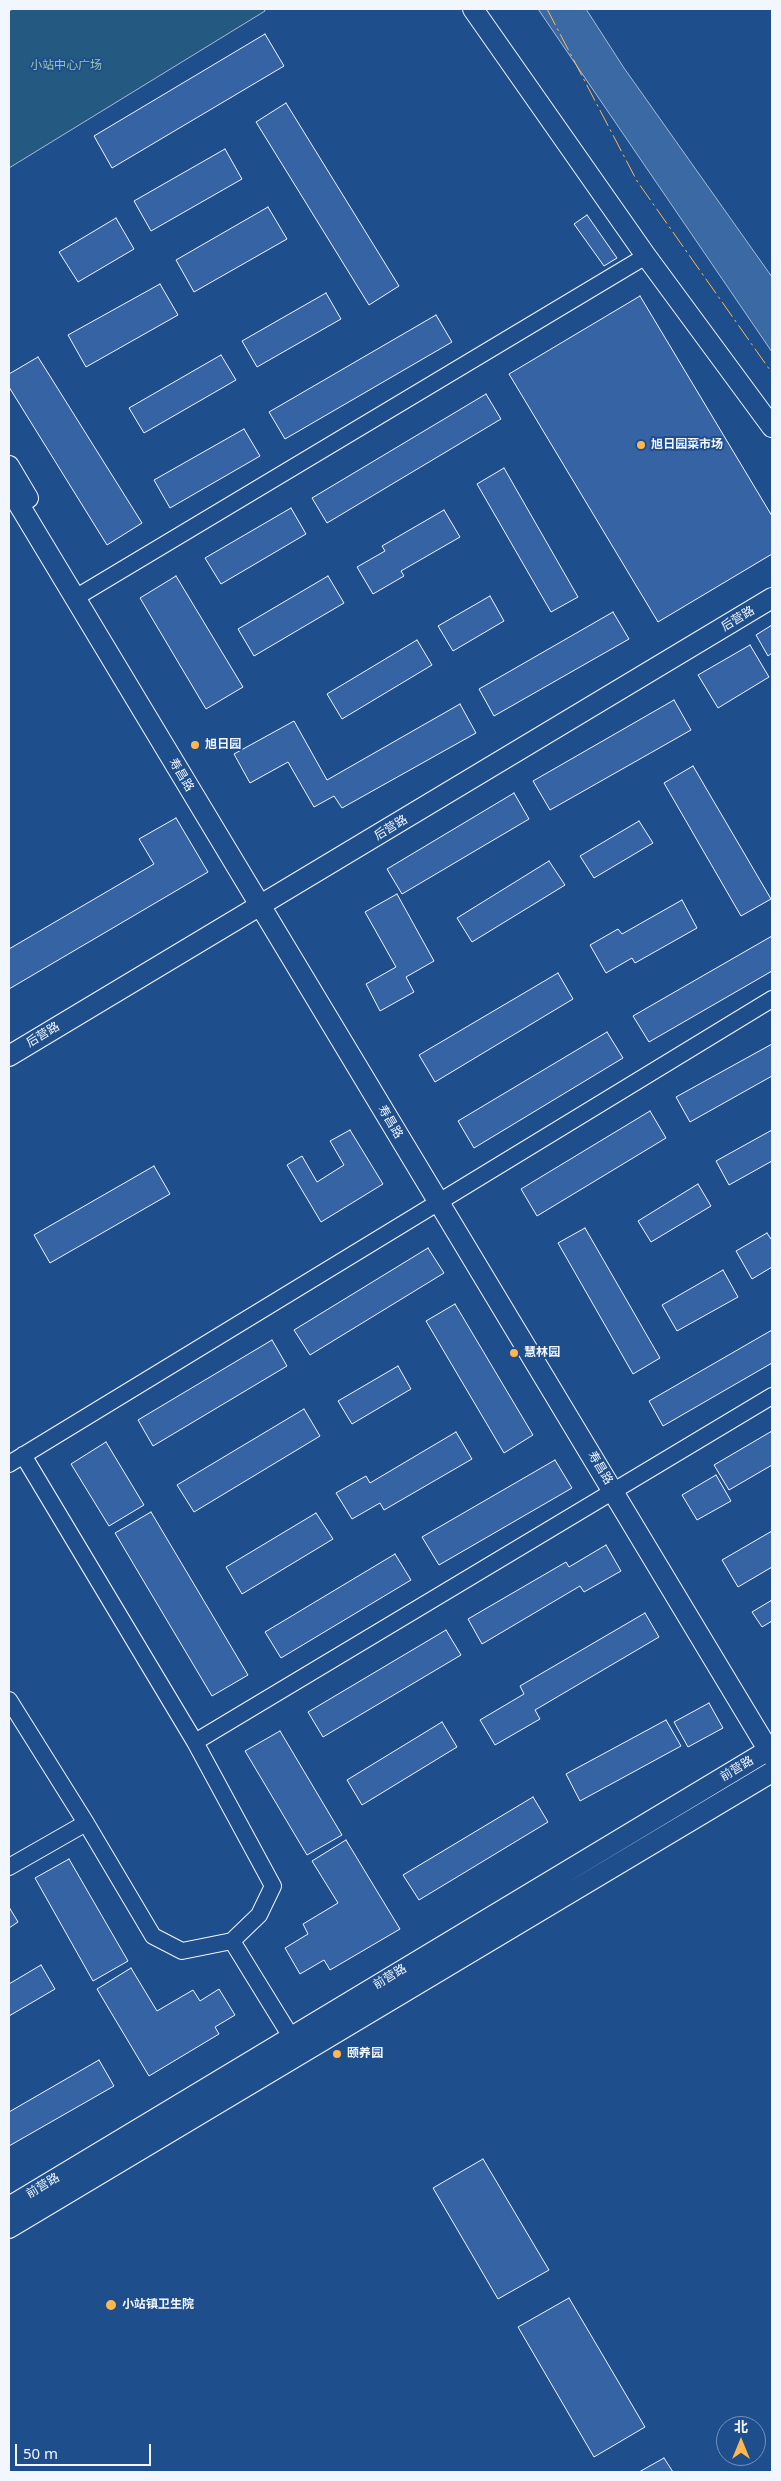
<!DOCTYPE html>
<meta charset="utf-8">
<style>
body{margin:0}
#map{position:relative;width:781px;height:2481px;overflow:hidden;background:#1f4e8c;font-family:"Noto Sans","Noto Sans SC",sans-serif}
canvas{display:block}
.frame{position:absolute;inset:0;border:10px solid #f2f6ff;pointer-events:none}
.north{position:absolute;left:716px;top:2416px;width:50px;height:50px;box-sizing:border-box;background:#1f4e8c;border:1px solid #7391ba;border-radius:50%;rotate:0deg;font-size:14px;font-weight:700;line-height:20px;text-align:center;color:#f2f6ff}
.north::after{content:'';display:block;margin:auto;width:18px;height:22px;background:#ffb74d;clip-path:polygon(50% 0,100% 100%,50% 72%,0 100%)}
.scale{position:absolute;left:15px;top:2444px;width:136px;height:22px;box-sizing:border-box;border:2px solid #f2f6ff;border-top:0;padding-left:6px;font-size:15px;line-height:18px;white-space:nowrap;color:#f2f6ff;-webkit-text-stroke:4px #1f4e8c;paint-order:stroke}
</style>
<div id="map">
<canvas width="781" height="2481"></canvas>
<div class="frame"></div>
<div class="north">北</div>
<div class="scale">50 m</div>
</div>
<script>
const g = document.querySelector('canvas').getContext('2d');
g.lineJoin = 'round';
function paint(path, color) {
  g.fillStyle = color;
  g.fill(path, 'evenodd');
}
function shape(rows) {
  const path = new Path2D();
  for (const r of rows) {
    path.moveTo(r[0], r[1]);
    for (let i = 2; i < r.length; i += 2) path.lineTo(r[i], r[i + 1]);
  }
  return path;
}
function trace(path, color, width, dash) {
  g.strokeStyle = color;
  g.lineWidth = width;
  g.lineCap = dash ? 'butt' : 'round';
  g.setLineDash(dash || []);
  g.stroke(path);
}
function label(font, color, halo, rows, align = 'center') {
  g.font = font + ' "Noto Sans","Noto Sans SC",sans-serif';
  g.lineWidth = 4;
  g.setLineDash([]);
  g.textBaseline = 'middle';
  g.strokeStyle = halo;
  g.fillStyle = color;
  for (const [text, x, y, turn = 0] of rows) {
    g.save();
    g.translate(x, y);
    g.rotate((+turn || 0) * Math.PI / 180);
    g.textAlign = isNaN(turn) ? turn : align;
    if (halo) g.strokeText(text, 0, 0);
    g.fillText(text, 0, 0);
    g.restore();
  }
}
const green = shape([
 [13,9,264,9,265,11,9,168,9,11,13,9]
]);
const water = shape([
 [538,9,586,9,624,68,772,277,772,352,538,9]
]);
const building = shape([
 [265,34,284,66,112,168,94,136,265,34],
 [286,103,399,286,369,305,256,122,286,103],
 [225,149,242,179,151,231,134,201,225,149],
 [268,207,287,239,194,292,176,260,268,207],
 [587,215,617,258,604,266,574,224,587,215],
 [116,218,134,249,78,282,59,252,116,218],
 [160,284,178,315,86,367,68,335,160,284],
 [326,293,341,319,257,367,242,341,326,293],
 [640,296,772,516,772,554,658,622,509,374,640,296],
 [436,315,452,342,285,439,269,412,436,315],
 [221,355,236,380,144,433,129,408,221,355],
 [38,357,142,523,107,545,9,387,9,374,38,357],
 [486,394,501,419,327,523,312,498,486,394],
 [244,429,260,456,170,508,154,480,244,429],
 [504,468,578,597,551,612,477,484,504,468],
 [291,508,306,534,221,584,205,558,291,508],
 [444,510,460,537,401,571,404,576,373,594,357,567,385,551,382,546,444,510],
 [176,576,243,687,206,709,140,598,176,576],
 [328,576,344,603,254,656,238,629,328,576],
 [490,596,504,621,453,651,438,626,490,596],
 [613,612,629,639,494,716,479,689,613,612],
 [772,625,772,653,768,656,756,635,772,625],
 [417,640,432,665,342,719,327,694,417,640],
 [750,645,769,677,718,708,698,675,750,645],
 [674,700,691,730,550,810,533,781,674,700],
 [460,704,476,733,342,808,334,796,314,807,288,762,250,783,234,754,294,721,327,780,460,704],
 [693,766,771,899,741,916,664,783,693,766],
 [514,793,529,819,402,894,387,869,514,793],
 [176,818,208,872,9,989,9,949,154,864,139,839,176,818],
 [639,821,653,843,594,878,580,856,639,821],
 [549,861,565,885,472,942,457,918,549,861],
 [397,894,434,961,406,977,414,992,380,1011,366,984,396,967,365,912,397,894],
 [682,900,697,928,635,963,632,958,606,973,590,945,618,929,622,934,682,900],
 [772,936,772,971,649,1042,633,1016,772,936],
 [558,973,573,999,435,1082,419,1055,558,973],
 [607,1032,623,1058,474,1148,458,1121,607,1032],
 [772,1044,772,1076,690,1122,676,1097,772,1044],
 [650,1111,666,1138,537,1216,521,1189,650,1111],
 [350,1130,383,1184,321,1222,287,1165,302,1156,317,1182,344,1165,330,1141,350,1130],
 [772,1130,772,1161,729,1185,716,1161,772,1130],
 [154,1166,170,1194,50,1263,34,1235,154,1166],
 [698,1184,711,1206,651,1242,638,1221,698,1184],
 [585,1228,660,1358,633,1374,558,1243,585,1228],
 [767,1233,771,1239,772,1238,772,1267,752,1279,736,1251,767,1233],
 [428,1248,444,1273,310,1355,294,1330,428,1248],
 [723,1270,738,1297,677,1331,662,1305,723,1270],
 [455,1304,533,1435,504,1453,426,1321,455,1304],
 [772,1330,772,1363,663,1426,649,1401,772,1330],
 [272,1340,287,1366,153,1446,138,1420,272,1340],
 [398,1366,411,1389,352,1424,338,1401,398,1366],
 [304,1409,320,1436,194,1512,177,1485,304,1409],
 [772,1431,772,1465,729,1490,714,1465,772,1431],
 [456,1432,472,1459,384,1510,380,1503,352,1519,336,1493,366,1476,370,1483,456,1432],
 [106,1442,144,1505,109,1526,71,1464,106,1442],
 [555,1460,572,1488,439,1565,422,1537,555,1460],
 [716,1475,731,1501,697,1520,682,1495,716,1475],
 [151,1512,248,1675,212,1696,115,1533,151,1512],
 [316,1513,333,1539,242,1594,226,1567,316,1513],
 [772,1531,772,1567,738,1587,722,1560,772,1531],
 [606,1545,621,1571,584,1592,580,1586,482,1644,468,1619,566,1562,569,1567,606,1545],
 [395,1554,411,1580,281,1658,265,1632,395,1554],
 [772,1600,772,1621,762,1627,752,1612,772,1600],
 [645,1613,659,1637,535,1710,540,1719,495,1745,480,1720,524,1694,520,1686,645,1613],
 [446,1630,461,1655,323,1737,308,1712,446,1630],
 [709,1703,723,1728,688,1747,674,1722,709,1703],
 [666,1720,681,1746,580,1801,566,1774,666,1720],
 [442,1722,457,1747,362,1805,347,1780,442,1722],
 [280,1731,342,1835,307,1855,245,1751,280,1731],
 [533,1797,548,1822,419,1900,403,1875,533,1797],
 [346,1840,400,1929,330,1970,324,1960,300,1974,285,1948,308,1934,303,1924,338,1903,312,1861,346,1840],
 [69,1859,128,1961,93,1981,35,1878,69,1859],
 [9,1907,18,1922,9,1928,9,1907],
 [41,1965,55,1989,9,2016,9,1984,41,1965],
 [131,1968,157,2011,193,1990,200,2001,219,1989,235,2015,215,2027,219,2034,149,2076,97,1989,131,1968],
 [99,2060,114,2086,9,2146,9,2112,99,2060],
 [483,2159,549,2270,498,2299,433,2188,483,2159],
 [569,2298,645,2427,594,2457,518,2327,569,2298],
 [664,2458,673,2472,639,2472,664,2458]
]);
const minor = shape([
 [75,598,646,256],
 [9,1464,772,999],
 [9,1700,86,1823,153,1936,182,1951,232,1941,259,1915,273,1886,195,1742,23,1455],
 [195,1742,772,1396],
 [9,1867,86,1823],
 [232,1941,298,2048]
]);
const tertiary = shape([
 [473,9,646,256,772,427],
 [9,466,28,498],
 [9,488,772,1756],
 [9,1056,772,598],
 [9,2207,772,1748],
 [9,2228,772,1772]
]);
const power = shape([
 [547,9,637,181,772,373]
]);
const markers = [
 [641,445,5,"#ffb74d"],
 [195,745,5,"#ffb74d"],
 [514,1353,5,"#ffb74d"],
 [337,2054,5,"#ffb74d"],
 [111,2305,6,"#ffb74d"]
];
const parkNames = [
 ["小站中心广场",66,66]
];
const poiNames = [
 ["旭日园菜市场",651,445],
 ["旭日园",205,745],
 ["慧林园",524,1353],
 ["颐养园",347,2054],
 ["小站镇卫生院",122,2305]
];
const streetNames = [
 ["后营路",738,619,-31],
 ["寿昌路",181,775,59],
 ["后营路",391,828,-31],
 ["后营路",43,1035,-31],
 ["寿昌路",390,1122,59],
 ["寿昌路",600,1468,59],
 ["前营路",737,1769,-31],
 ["前营路",390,1977,-31],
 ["前营路",43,2186,-31]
];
paint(green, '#245a82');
trace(green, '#a8bbd7', 1);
paint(water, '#3b69a3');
trace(water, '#a8bbd7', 1);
paint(building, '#3563a3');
trace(building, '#f2f6ff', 1);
trace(minor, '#f2f6ff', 18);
trace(tertiary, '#f2f6ff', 22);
trace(minor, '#1f4e8c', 16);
trace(tertiary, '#1f4e8c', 20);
trace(power, '#ffb74d', 1, [18, 4, 2.5, 4]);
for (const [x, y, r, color] of markers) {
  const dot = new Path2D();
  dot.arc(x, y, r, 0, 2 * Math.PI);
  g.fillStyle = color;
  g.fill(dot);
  trace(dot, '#1f4e8c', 2);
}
label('12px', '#97c8a6', '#1f4e8c', parkNames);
label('bold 12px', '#f2f6ff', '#1f4e8c', poiNames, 'left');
label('12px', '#f2f6ff', '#1f4e8c', streetNames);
</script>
